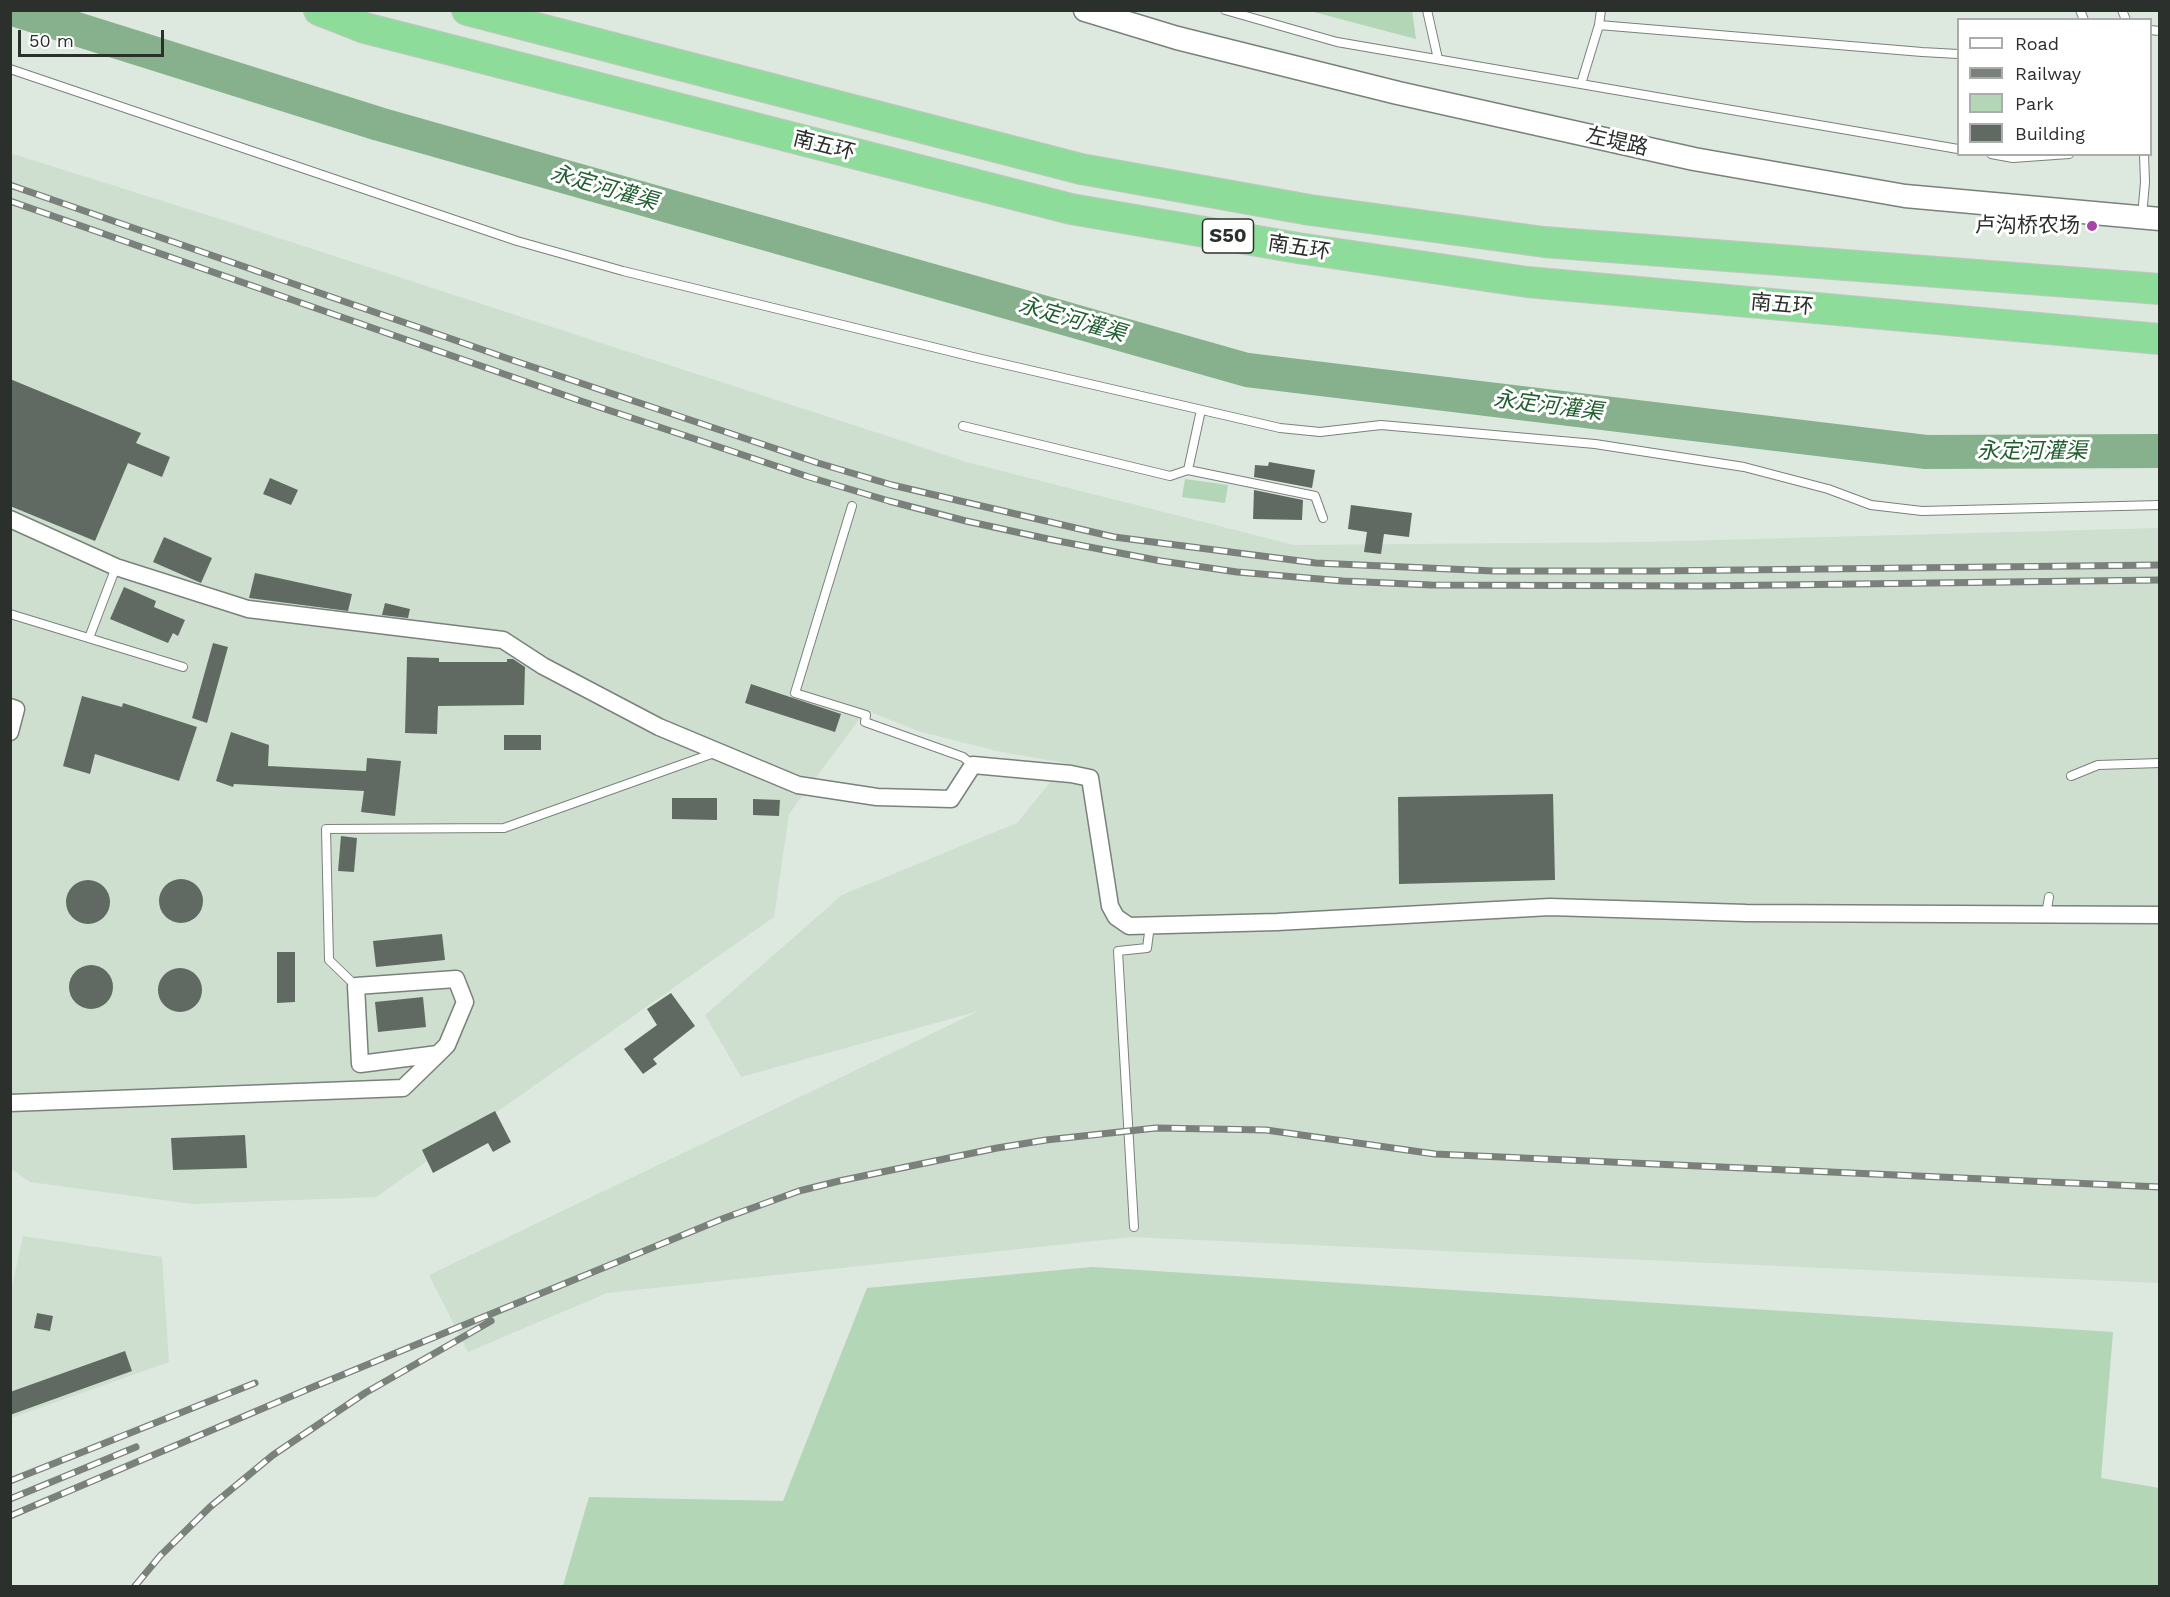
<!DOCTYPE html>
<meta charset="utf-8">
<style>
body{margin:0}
#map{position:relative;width:2170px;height:1597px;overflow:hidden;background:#dde8de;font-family:"Work Sans",sans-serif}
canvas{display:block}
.frame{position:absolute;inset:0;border:12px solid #2c302d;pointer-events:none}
.legend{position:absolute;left:1957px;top:18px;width:195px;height:138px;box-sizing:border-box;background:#fff;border:2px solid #abacab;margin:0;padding:8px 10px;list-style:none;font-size:18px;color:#2c302d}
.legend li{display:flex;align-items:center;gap:12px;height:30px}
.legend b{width:30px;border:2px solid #abacab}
.scale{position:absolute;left:18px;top:30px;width:146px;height:27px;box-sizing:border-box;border:3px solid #2c302d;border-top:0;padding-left:8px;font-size:18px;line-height:21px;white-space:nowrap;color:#2c302d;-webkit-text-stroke:4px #fff;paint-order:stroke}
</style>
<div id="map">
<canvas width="2170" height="1597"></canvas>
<div class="frame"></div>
<ul class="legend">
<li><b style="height:8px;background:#fff"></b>Road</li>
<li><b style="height:8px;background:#7a817b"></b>Railway</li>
<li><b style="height:16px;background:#b2d6b6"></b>Park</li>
<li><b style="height:16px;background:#616a62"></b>Building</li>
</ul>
<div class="scale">50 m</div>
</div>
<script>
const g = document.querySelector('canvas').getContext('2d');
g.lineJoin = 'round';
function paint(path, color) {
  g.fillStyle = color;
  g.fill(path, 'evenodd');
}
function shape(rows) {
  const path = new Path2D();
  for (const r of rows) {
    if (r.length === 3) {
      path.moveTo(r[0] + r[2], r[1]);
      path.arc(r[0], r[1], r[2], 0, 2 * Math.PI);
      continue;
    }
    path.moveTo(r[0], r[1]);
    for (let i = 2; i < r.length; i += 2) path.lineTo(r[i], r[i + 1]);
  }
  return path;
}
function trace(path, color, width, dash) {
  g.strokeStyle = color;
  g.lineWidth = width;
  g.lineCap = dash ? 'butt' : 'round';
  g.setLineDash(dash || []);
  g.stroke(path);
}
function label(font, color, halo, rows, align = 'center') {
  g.font = font + ' "Work Sans","Noto Sans SC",sans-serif';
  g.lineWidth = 6;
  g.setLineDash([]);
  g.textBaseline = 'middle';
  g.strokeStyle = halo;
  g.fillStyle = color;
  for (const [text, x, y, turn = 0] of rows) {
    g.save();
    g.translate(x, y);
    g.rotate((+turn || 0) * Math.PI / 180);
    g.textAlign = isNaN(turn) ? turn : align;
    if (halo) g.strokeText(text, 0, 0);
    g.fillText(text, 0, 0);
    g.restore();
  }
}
const built = shape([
 [10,153,239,225,970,463,1294,545,1644,542,2159,528,2159,1283,1132,1237,607,1293,468,1352,429,1275,979,1011,741,1077,705,1015,842,895,1017,823,1066,763,1001,752,918,731,866,710,789,814,774,917,376,1197,192,1204,30,1182,10,1168],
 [23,1236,162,1257,169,1362,11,1418,11,1291]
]);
const green = shape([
 [1310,11,1412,11,1416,39],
 [1185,479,1228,485,1225,503,1182,497],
 [1092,1267,2113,1332,2101,1478,2159,1488,2159,1586,563,1586,589,1497,783,1501,867,1288]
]);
const river = shape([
 [16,10,379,124,1247,370,1926,452,2160,451]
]);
const building = shape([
 [10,379,141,433,136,443,170,457,162,477,128,463,95,541,10,506],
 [1269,462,1315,470,1312,488,1254,477,1255,465,1268,466],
 [270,478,298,490,291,505,263,494],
 [1254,490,1303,500,1302,520,1253,519],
 [1351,505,1412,513,1409,537,1384,534,1381,554,1364,552,1367,532,1348,529],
 [164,537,212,558,201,583,153,562],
 [255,573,352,594,348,611,249,598],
 [124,587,156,601,154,607,185,620,178,636,173,633,168,643,110,619],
 [385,603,410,609,408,618,382,615],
 [213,643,228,647,207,723,192,718],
 [407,657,439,658,439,662,507,662,507,659,513,659,525,667,524,705,438,706,437,734,405,733],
 [751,684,841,714,835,732,745,703],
 [82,696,122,707,123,703,197,727,179,781,95,754,90,774,63,766],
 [231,732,269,745,268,766,366,771,367,758,401,761,395,816,361,812,364,791,234,784,233,787,216,781],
 [504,735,541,735,541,750,504,750],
 [1553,794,1555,880,1399,884,1398,797],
 [672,798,717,798,717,820,672,819],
 [753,799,780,800,779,816,753,815],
 [341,836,357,838,354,872,338,871],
 [181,901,22],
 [88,902,22],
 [442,934,445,960,376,967,373,941],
 [277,952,295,952,295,1002,277,1003],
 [91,987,22],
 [180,990,22],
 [671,993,695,1026,653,1059,657,1064,643,1074,624,1049,657,1025,647,1009],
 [423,997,426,1027,378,1032,375,1002],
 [495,1111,511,1142,493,1152,488,1143,433,1173,422,1150],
 [245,1135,247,1168,173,1170,171,1138],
 [37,1313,53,1316,50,1331,34,1328],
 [125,1351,132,1371,10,1415,10,1392]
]);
const lane = shape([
 [1225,10,1337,42,1958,149],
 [1427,10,1438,59],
 [2080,10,2084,20],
 [2122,10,2126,20],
 [1599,25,1601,10],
 [2150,30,2160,31],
 [10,69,517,241,623,271,973,357,1280,428,1320,432,1381,425,1595,444,1744,467,1828,489,1871,505,1922,511,2160,505],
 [1581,84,1599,25,1922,52,1958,54],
 [1991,154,2013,158,2069,154],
 [2142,217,2145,182,2144,154],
 [963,426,1170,476,1188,470,1315,496,1323,518],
 [1188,470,1201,410],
 [852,506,795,693,866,715,865,722,963,757,973,765],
 [10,614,183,667],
 [89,638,116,567],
 [2071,776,2098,765,2160,763],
 [2046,915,2049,897],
 [356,986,329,960,326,829,504,828,714,753],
 [1134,1227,1118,951,1147,948,1150,925]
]);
const street = shape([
 [10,519,116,567,248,609,503,640,543,666,659,727,798,785,877,797,951,799,973,765,1071,774,1090,778,1110,906,1116,917,1129,926,1277,922,1550,907,1746,913,2160,915],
 [10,707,16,709,10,732],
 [10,1103,403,1088,438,1054,447,1045,465,1002,456,979,356,986,360,1064,438,1054]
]);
const secondary = shape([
 [1085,10,1177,38,1398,93,1694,159,1905,196,2160,219]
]);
const highway = shape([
 [319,10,365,28,1071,209,1298,248,1527,282,2160,339],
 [467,10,1081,169,1310,210,1544,242,2160,289]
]);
const rail = shape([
 [10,185,509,359,818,463,892,485,1114,537,1316,563,1494,571,1655,571,2160,565],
 [10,201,581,401,809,477,889,501,966,521,1048,539,1161,561,1237,572,1343,581,1431,585,1703,586,2160,580],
 [10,1481,255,1383],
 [10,1499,136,1447],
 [10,1516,313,1387,722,1219,799,1191,839,1181,997,1148,1046,1140,1156,1128,1266,1130,1435,1154,2160,1187],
 [135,1586,160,1556,210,1507,273,1455,365,1393,491,1321]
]);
const markers = [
 [2092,226,6,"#a943a7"]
];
const shields = [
 [1228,236,51]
];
const shieldNames = [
 ["S50",1228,236]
];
const streetNames = [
 ["左堤路",1617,142,13],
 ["南五环",824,146,14],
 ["南五环",1299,248,9],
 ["南五环",1782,305,5]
];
const poiNames = [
 ["卢沟桥农场",2080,226]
];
const waterNames = [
 ["永定河灌渠",604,188,16],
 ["永定河灌渠",1072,320,16],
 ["永定河灌渠",1548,406,7],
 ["永定河灌渠",2032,452]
];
paint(built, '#cedfd0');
paint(green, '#b2d6b6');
trace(river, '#87b18d', 34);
paint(building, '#616a62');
trace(lane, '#79827a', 10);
trace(street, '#79827a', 19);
trace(secondary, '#79827a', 25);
trace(highway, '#c4c5c4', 32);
trace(lane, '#fff', 8);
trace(street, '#fff', 16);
trace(secondary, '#fff', 22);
trace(highway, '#8edc9a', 30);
trace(rail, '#7a817b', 7);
trace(rail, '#fff', 4.5, [14]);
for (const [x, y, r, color] of markers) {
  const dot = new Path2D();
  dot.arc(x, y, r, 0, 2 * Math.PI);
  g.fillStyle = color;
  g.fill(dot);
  trace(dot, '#fff', 2);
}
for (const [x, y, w] of shields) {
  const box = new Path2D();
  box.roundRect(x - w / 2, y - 17, w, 34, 4.5);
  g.fillStyle = '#fff';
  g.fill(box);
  trace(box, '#2c302d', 1.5);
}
label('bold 20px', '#2c302d', null, shieldNames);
label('21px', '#2c302d', '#fff', streetNames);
label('21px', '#2c302d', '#fff', poiNames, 'right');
label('italic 22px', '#225f30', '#fff', waterNames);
</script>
